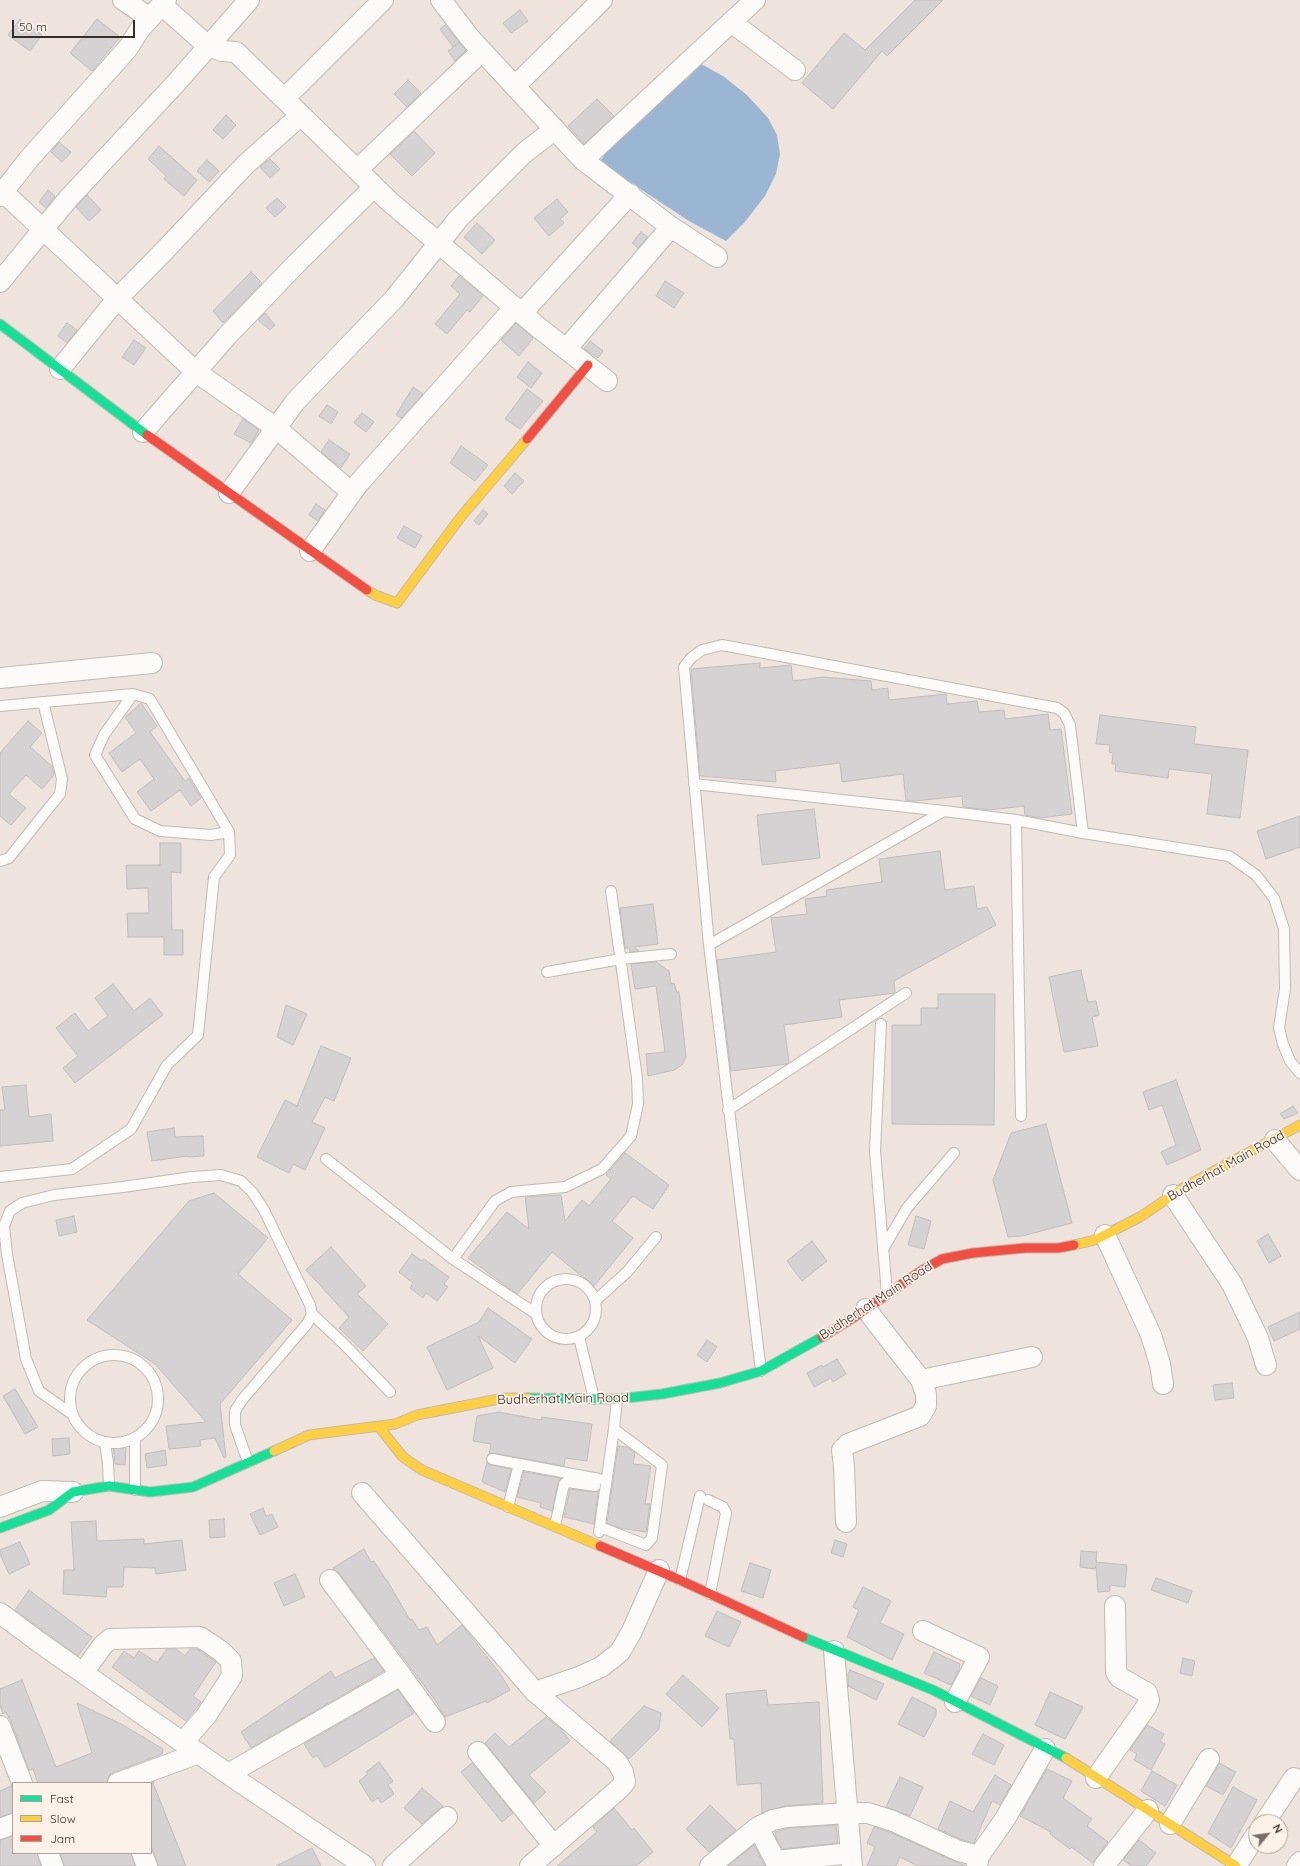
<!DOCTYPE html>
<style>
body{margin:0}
#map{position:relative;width:1300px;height:1866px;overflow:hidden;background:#eee4dd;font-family:Quicksand,sans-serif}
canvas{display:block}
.legend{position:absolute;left:12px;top:1782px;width:140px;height:72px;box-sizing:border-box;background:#fcf2e9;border:1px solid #aca49c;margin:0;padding:5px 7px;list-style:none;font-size:12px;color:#352e29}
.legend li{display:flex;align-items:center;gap:8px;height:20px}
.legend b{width:20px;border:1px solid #aca49c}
.north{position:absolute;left:1248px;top:1814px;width:40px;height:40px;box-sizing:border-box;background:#fcf2e9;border:1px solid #aca49c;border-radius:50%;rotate:61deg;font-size:11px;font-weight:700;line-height:16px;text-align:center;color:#352e29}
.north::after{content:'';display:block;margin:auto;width:14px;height:18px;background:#766e68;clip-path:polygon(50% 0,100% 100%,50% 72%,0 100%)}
.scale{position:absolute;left:12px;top:20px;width:123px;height:18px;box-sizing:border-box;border:2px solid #352e29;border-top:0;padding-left:5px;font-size:12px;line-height:14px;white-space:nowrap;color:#352e29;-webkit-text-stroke:3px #fcf2e9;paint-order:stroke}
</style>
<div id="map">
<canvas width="1300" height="1866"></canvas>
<ul class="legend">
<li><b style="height:5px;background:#16e098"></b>Fast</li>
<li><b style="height:5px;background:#ffcf43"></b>Slow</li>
<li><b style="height:5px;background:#f24e42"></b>Jam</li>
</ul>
<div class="north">N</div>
<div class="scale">50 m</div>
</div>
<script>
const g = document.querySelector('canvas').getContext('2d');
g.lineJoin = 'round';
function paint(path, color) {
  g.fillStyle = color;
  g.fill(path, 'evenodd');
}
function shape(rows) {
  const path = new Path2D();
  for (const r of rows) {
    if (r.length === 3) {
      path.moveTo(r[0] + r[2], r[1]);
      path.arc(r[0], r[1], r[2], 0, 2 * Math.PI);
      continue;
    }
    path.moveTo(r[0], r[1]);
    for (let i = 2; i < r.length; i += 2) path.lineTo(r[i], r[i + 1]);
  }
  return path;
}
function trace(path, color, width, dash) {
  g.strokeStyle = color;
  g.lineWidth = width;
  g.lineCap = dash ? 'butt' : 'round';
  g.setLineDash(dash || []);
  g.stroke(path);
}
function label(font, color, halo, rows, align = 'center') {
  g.font = font + ' Quicksand,sans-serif';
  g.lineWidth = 3.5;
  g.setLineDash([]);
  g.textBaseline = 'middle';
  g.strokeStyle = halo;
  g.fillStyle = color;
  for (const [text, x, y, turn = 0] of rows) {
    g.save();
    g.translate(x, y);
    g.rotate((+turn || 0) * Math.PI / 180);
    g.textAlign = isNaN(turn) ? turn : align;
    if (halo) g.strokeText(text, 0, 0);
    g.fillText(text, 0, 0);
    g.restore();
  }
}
const water = shape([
 [701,64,723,76,747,95,768,118,777,135,780,154,776,174,765,196,744,223,726,241,689,221,616,173,601,160,616,136,656,99,687,79]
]);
const building = shape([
 [915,0,943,0,887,56,882,51,833,109,802,83,844,33,865,50,915,0],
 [520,10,528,21,511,33,503,23,520,10],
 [20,19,42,35,30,51,8,35,20,19],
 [97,19,120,37,92,71,70,53,97,19],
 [445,25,459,42,453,47,440,29,445,25],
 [459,43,466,50,455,61,448,51,459,43],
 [408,80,421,93,407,107,394,94,408,80],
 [597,99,614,116,584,144,568,126,597,99],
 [226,115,236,125,223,139,213,130,226,115],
 [414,131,435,153,412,176,390,154,414,131],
 [59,142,71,152,62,162,51,152,59,142],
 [159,146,197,180,184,196,164,179,166,176,148,159,159,146],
 [270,159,280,169,270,178,260,167,270,159],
 [207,160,219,171,209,182,197,171,207,160],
 [48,190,55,196,46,208,39,202,48,190],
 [87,195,101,210,89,221,76,207,87,195],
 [277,198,286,207,275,217,266,208,277,198],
 [557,199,568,212,560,219,564,223,549,236,534,218,557,199],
 [477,223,495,240,482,254,464,237,477,223],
 [641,232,648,237,638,248,632,243,641,232],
 [251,272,262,283,223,323,213,311,251,272],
 [459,276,483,296,470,312,467,310,447,334,435,324,460,294,451,286,459,276],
 [665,281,684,293,674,308,656,296,665,281],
 [265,313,275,325,270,330,258,320,265,313],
 [67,323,77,330,67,343,58,336,67,323],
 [516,323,533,338,519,356,501,340,516,323],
 [134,340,146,348,134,365,122,357,134,340],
 [590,341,603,351,598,358,584,349,590,341],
 [528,362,542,373,531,388,517,377,528,362],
 [413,387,423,394,401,418,396,415,413,387],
 [527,389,543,401,520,429,505,419,527,389],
 [327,405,338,412,331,424,319,416,327,405],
 [362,413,374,422,366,432,354,423,362,413],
 [243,419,259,430,251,443,234,434,243,419],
 [329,440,350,454,341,468,321,452,329,440],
 [461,446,488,465,475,481,450,463,461,446],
 [515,473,524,481,512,494,504,486,515,473],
 [316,504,325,510,318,521,309,515,316,504],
 [483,510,488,514,479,525,474,521,483,510],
 [404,526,422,536,415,548,397,538,404,526],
 [760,663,760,668,791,665,793,681,822,677,871,681,872,690,888,688,889,700,946,694,947,704,977,701,979,712,1004,710,1005,719,1048,714,1050,730,1061,729,1072,814,1040,818,1025,815,1024,806,990,810,963,807,962,796,915,801,906,800,903,774,842,782,840,763,775,771,776,782,700,776,691,669,760,663],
 [141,703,157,726,150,732,185,781,189,778,201,798,191,806,180,790,151,811,137,792,154,779,140,759,122,772,109,753,136,733,125,717,141,703],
 [1100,715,1196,727,1194,744,1248,750,1240,818,1207,814,1212,774,1169,769,1168,778,1115,771,1116,764,1112,764,1113,753,1109,752,1110,745,1096,744,1100,715],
 [28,721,42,733,30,747,52,766,54,775,42,789,26,775,9,794,26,808,11,825,0,816,0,753,28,721],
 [814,809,820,858,762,865,757,815,814,809],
 [1300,816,1300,847,1266,859,1257,831,1300,816],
 [160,843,181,843,181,873,171,872,172,930,183,930,183,955,164,955,164,937,128,937,127,913,149,913,148,888,127,889,126,865,160,865,160,843],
 [940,851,945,890,974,886,977,909,987,907,996,925,894,981,895,993,839,1000,842,1017,784,1025,789,1062,787,1064,731,1071,717,960,776,952,771,918,807,914,805,899,827,896,826,890,882,882,879,859,940,851],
 [653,904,658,944,634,947,639,951,630,952,629,948,625,948,620,908,653,904],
 [656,962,669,971,671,984,674,983,677,992,679,992,686,1057,682,1065,674,1070,648,1076,646,1054,665,1052,656,986,635,989,631,964,656,962],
 [1081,970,1088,1002,1096,1001,1099,1015,1092,1017,1098,1046,1064,1052,1049,977,1081,970],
 [113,984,134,1011,150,998,163,1015,75,1083,63,1068,78,1056,56,1028,75,1013,88,1031,108,1016,95,998,113,984],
 [938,994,995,994,994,1125,892,1124,892,1025,921,1025,921,1008,938,1008,938,994],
 [286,1005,307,1014,293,1045,277,1037,286,1005],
 [321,1046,351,1058,334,1101,325,1097,312,1122,325,1128,305,1170,293,1164,289,1173,257,1157,285,1100,297,1106,321,1046],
 [1176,1080,1201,1150,1167,1165,1161,1152,1176,1145,1162,1105,1149,1110,1143,1092,1176,1080],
 [26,1085,29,1117,51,1114,53,1141,0,1146,0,1110,5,1110,2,1087,26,1085],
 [1293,1106,1298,1113,1284,1119,1280,1114,1293,1106],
 [1046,1124,1072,1223,1022,1236,1008,1237,993,1180,1011,1133,1046,1124],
 [174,1128,175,1137,203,1136,204,1156,188,1157,188,1156,152,1161,147,1132,174,1128],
 [625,1153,669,1185,653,1209,633,1196,612,1221,633,1238,594,1286,552,1252,517,1294,468,1258,507,1212,529,1229,525,1197,561,1195,565,1221,582,1200,589,1206,611,1179,606,1175,625,1153],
 [214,1193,268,1238,238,1274,292,1320,220,1404,226,1457,224,1458,215,1438,200,1440,201,1446,169,1449,166,1426,206,1422,155,1364,87,1320,189,1201,214,1193],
 [74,1216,77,1232,59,1236,56,1220,74,1216],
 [916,1216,931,1221,924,1249,908,1245,916,1216],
 [1268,1234,1281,1256,1269,1263,1257,1241,1268,1234],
 [812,1241,827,1261,802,1281,787,1261,812,1241],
 [331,1247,366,1286,357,1294,388,1324,363,1351,339,1328,349,1317,306,1270,331,1247],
 [412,1254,422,1261,424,1259,449,1277,444,1284,448,1287,437,1301,426,1293,423,1298,410,1288,413,1283,399,1272,412,1254],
 [488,1308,532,1339,515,1363,478,1336,493,1368,447,1390,427,1347,479,1322,488,1308],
 [1300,1312,1300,1329,1274,1341,1268,1327,1300,1312],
 [707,1340,717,1347,707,1362,697,1355,707,1340],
 [837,1359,846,1374,833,1382,831,1378,814,1387,807,1373,822,1365,823,1367,837,1359],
 [1232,1383,1234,1398,1215,1400,1213,1385,1232,1383],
 [15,1389,38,1427,25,1434,3,1396,15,1389],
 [499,1412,541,1420,542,1417,592,1424,587,1461,565,1458,564,1466,493,1453,489,1454,491,1444,473,1441,477,1416,499,1412],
 [69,1438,70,1454,53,1456,52,1439,69,1438],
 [113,1445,126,1445,125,1465,115,1464,113,1445],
 [618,1446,627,1447,635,1453,633,1464,651,1466,645,1504,650,1504,646,1532,620,1528,607,1523,618,1446],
 [165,1450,167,1465,147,1468,145,1454,165,1450],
 [487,1462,491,1465,511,1469,505,1492,482,1482,487,1462],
 [524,1472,561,1478,558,1483,552,1511,540,1507,541,1503,517,1497,524,1472],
 [570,1489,594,1492,598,1491,594,1524,564,1517,570,1489],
 [263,1508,266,1516,272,1514,278,1527,260,1535,250,1514,263,1508],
 [224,1519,225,1537,210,1538,209,1520,224,1519],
 [96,1521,97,1541,144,1539,144,1544,182,1540,186,1570,156,1574,155,1568,124,1567,123,1587,107,1587,106,1597,63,1594,64,1570,74,1570,71,1522,96,1521],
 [835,1540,847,1544,843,1557,831,1553,835,1540],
 [20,1542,30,1564,9,1574,0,1554,0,1550,20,1542],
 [364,1549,371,1562,374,1561,386,1580,387,1580,410,1620,412,1619,419,1630,427,1627,437,1645,462,1625,501,1675,510,1690,487,1703,486,1701,445,1717,435,1700,339,1573,333,1568,364,1549],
 [1081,1551,1097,1552,1096,1562,1127,1565,1125,1587,1110,1585,1110,1591,1098,1592,1096,1566,1095,1569,1080,1567,1081,1551],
 [750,1563,771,1570,763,1598,741,1591,750,1563],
 [295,1574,305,1597,284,1606,274,1583,295,1574],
 [1156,1578,1192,1591,1188,1603,1151,1590,1156,1578],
 [863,1587,891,1601,880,1623,904,1634,892,1660,847,1637,859,1610,853,1607,863,1587],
 [29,1590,92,1637,78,1656,15,1610,29,1590],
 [717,1611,741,1622,729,1647,705,1636,717,1611],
 [167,1649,176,1649,185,1656,190,1649,197,1649,216,1662,193,1696,201,1702,186,1721,112,1667,124,1651,134,1658,139,1651,157,1663,167,1649],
 [934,1652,960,1664,959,1667,960,1668,951,1685,924,1673,934,1652],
 [374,1658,384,1671,251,1748,241,1732,331,1671,335,1678,374,1658],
 [1183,1658,1195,1661,1192,1676,1180,1673,1183,1658],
 [850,1670,884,1684,876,1700,848,1686,848,1674,850,1670],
 [683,1675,719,1708,702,1727,666,1694,683,1675],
 [981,1678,998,1686,990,1705,971,1696,981,1678],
 [22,1680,56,1767,92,1753,77,1703,123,1725,163,1749,162,1754,114,1772,109,1776,107,1783,38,1783,33,1769,29,1770,11,1722,6,1712,3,1714,0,1705,0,1689,22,1680],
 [398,1690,414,1713,325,1768,317,1755,313,1758,304,1744,398,1690],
 [766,1690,768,1705,819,1702,823,1803,785,1806,762,1813,761,1783,737,1785,734,1739,730,1739,726,1694,766,1690],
 [1050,1692,1083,1707,1065,1739,1035,1725,1050,1692],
 [912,1697,936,1709,936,1715,924,1737,898,1724,912,1697],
 [644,1706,661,1713,659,1729,629,1759,610,1741,644,1706],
 [546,1717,561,1729,570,1741,529,1775,546,1792,534,1803,485,1743,495,1733,509,1747,546,1717],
 [1147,1725,1164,1734,1160,1741,1165,1744,1151,1770,1134,1760,1137,1754,1130,1750,1147,1725],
 [983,1734,1004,1745,994,1765,972,1754,983,1734],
 [379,1762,393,1781,388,1785,394,1794,381,1803,378,1798,372,1802,359,1781,368,1774,366,1772,379,1762],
 [472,1763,513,1813,502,1822,461,1772,472,1763],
 [1219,1763,1236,1772,1223,1795,1206,1786,1219,1763],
 [1047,1769,1072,1781,1063,1798,1092,1819,1087,1826,1108,1842,1093,1863,1071,1847,1070,1849,1050,1834,1051,1832,1020,1816,1047,1769],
 [1152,1771,1177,1785,1165,1806,1141,1791,1152,1771],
 [995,1775,1011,1785,1000,1805,992,1801,974,1843,963,1840,938,1829,950,1801,973,1812,995,1775],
 [900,1777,923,1787,910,1816,886,1807,900,1777],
 [154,1782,153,1783,186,1866,158,1866,151,1846,151,1783,154,1782],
 [11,1786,13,1790,13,1813,0,1817,0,1791,11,1786],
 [1233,1787,1257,1800,1231,1848,1208,1833,1233,1787],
 [422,1788,443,1806,422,1824,404,1808,422,1788],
 [710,1805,736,1830,709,1852,686,1829,710,1805],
 [614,1808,632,1830,634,1828,653,1852,636,1866,557,1866,597,1832,593,1827,614,1808],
 [836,1825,838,1843,782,1849,776,1837,775,1832,789,1828,836,1825],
 [874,1827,889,1832,966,1866,918,1866,900,1857,896,1866,867,1866,875,1847,867,1843,874,1827],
 [13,1836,13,1853,37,1853,41,1866,0,1866,0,1840,13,1836],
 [1139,1840,1156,1853,1146,1866,1132,1866,1123,1860,1139,1840],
 [754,1845,765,1866,728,1866,754,1845],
 [312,1848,321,1866,276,1866,312,1848],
 [60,1853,131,1853,135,1866,64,1866,60,1853]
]);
const lane = shape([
 [133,694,104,735,95,755,135,819,160,831,211,835,229,832],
 [0,706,133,694,150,699,229,832,230,855,214,877,198,1035,167,1065,131,1129,72,1169,0,1177],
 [694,784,944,811],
 [1016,820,1021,1116],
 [0,861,9,858,60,794,62,779,43,702],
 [709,945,944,811,1016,820,1083,833,1229,856,1256,875,1274,898,1284,929,1285,989,1279,1028,1283,1044,1290,1061,1300,1073],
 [547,972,621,959,671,954],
 [881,1024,875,1151,887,1294],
 [728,1110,906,993],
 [326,1159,453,1259,535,1313],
 [883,1249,907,1208,954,1153],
 [453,1259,495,1201,511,1192,565,1187,602,1169,631,1136,638,1104,637,1078,611,891],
 [566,1309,30],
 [595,1301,627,1272,656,1237],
 [312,1314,344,1344,390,1392],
 [579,1337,594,1399],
 [114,1399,44],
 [761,1371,709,945,684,667,691,658,702,650,722,645,1057,708,1064,713,1070,725,1083,833],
 [72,1414,39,1391,26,1359,7,1254,4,1226,10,1211,22,1203,54,1195,123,1187,192,1177,221,1175,241,1181,253,1193,264,1210,310,1305,312,1314,307,1324,242,1400,235,1411,235,1425,248,1462],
 [105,1443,108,1463,109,1486],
 [492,1459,519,1464],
 [135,1490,135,1438],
 [708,1500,723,1507,726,1513,710,1594],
 [508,1507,519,1464,599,1479],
 [555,1526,564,1484,567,1482,595,1486],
 [600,1527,646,1545,652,1538,662,1465,614,1429],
 [599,1532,614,1429,617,1399],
 [680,1580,700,1496]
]);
const street = shape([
 [123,0,150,18],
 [441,0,470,38,583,160,671,227,717,257],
 [162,5,208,46,222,51,236,52,390,202,539,328,607,381],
 [731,22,795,70],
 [515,86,602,0],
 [284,99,383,0],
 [583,160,755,0],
 [357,170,482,51],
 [0,189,196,372,276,428,351,492],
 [0,196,28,160,105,74,128,48,140,29,166,0],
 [0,282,68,199,177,82,249,0],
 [522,313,630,194],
 [567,348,671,227],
 [60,369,117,299,167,248,245,165,300,116],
 [143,432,227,336,296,264,374,187],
 [229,493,295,402,394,299,459,218,524,153,555,129],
 [310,551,358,484,515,307],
 [0,678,152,663],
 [1275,1140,1300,1170],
 [1173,1195,1232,1284,1258,1338,1266,1365],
 [1105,1235,1151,1335,1160,1364,1163,1384],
 [921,1380,1032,1357],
 [362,1493,535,1692,617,1762,623,1772,625,1782,619,1789,530,1866],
 [0,1507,42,1491,73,1492],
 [846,1522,844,1466,842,1450,848,1444,920,1416,926,1406,926,1394,921,1380,866,1309],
 [0,1613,43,1645,228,1774,365,1866],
 [923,1631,979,1657,955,1702],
 [834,1651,852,1866],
 [83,1673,103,1645,110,1639,200,1637,221,1651,231,1661,232,1676,206,1716,183,1742],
 [401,1675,435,1722],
 [535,1692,579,1677,601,1667,620,1652,632,1631,659,1570],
 [0,1726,22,1783],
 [478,1752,554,1846],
 [228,1774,401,1675,330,1580],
 [1096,1778,1146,1707,1149,1700,1147,1693,1119,1677,1116,1672,1115,1606],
 [118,1783,199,1753],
 [1265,1822,1294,1778],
 [1170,1824,1209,1759],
 [758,1827,778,1866],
 [0,1829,13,1824],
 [48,1853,53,1866],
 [142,1853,147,1866],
 [776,1861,851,1853],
 [393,1866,447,1817],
 [710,1866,758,1827,773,1820,787,1817,847,1813,868,1813,893,1821,959,1851,979,1856],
 [977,1866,979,1856,1005,1819,1045,1749],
 [1104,1866,1148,1810],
 [1236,1866,1256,1835],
 [1297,1866,1300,1862]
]);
const fast = shape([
 [0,324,147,435],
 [528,1398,617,1399,662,1394,720,1383,761,1371,822,1337],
 [0,1528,49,1510,73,1492,109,1486,150,1492,193,1487,274,1451],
 [803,1637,933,1690,1066,1758]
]);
const slow = shape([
 [367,590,375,595,397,603,460,518,527,439],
 [1074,1245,1095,1240,1140,1217,1186,1186,1300,1125],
 [379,1427,403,1457,422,1470,600,1546],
 [274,1451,309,1435,395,1424,417,1415,504,1398,528,1398],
 [1066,1758,1236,1866]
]);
const jam = shape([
 [147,435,367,590],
 [527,439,588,365],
 [822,1337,853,1318,921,1271,942,1259,973,1253,1025,1248,1058,1248,1074,1245],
 [600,1546,680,1580,803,1637]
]);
const streetNames = [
 ["Budherhat Main Road",1226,1166,-29],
 ["Budherhat Main Road",876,1301,-33],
 ["Budherhat Main Road",563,1399,-1]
];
paint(water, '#9bb6d3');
paint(building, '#d6d2d3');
trace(building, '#c1bdbe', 1);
trace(lane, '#c1bab4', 12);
trace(street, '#c1bab4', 22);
trace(fast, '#c1bab4', 11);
trace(slow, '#c1bab4', 11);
trace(jam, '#c1bab4', 11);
trace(lane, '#fcfbfa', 10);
trace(street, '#fcfbfa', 20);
trace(fast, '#16e098', 9);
trace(slow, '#ffcf43', 9);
trace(jam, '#f24e42', 9);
label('13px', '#352e29', '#fcf2e9', streetNames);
</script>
